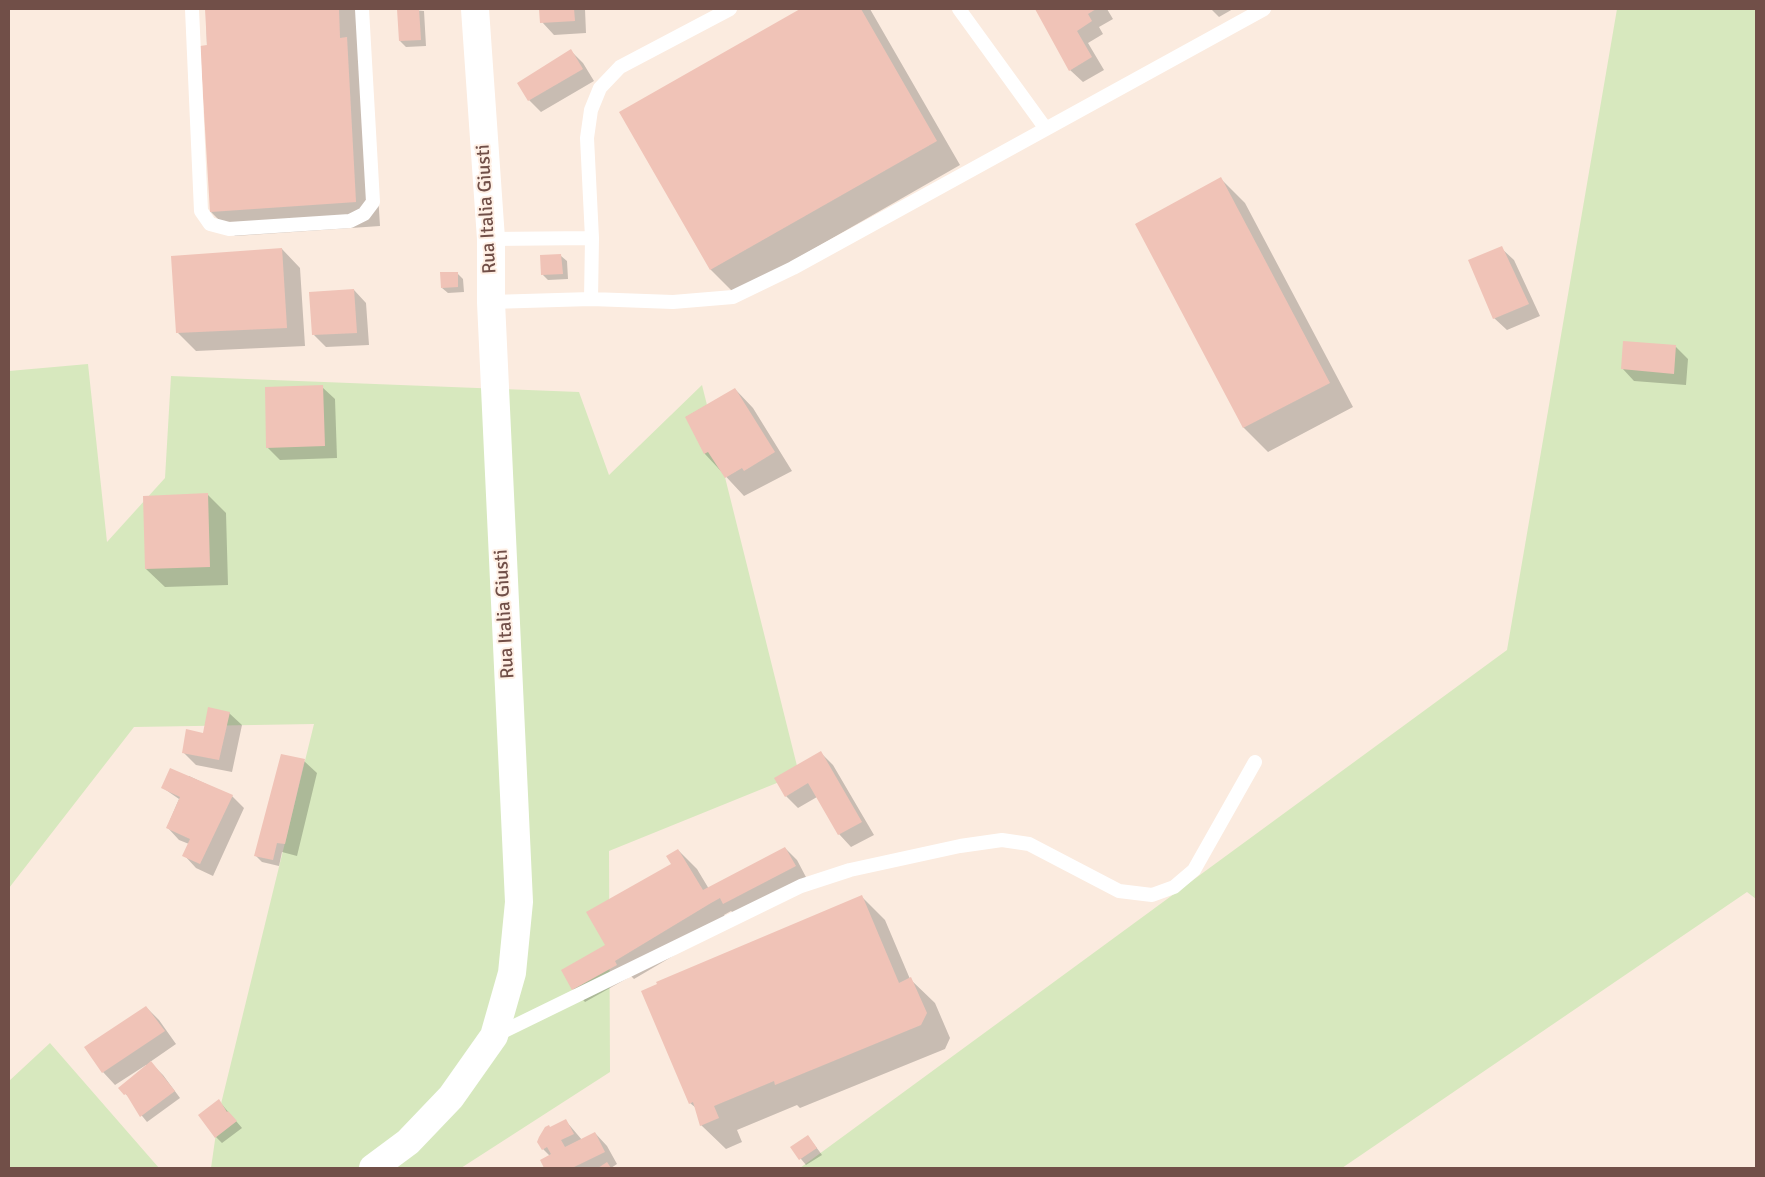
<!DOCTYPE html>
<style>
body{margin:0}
#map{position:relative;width:1765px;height:1177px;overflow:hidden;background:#fbebdf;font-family:Signika,sans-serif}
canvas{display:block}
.frame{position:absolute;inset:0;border:10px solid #714f48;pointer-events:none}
</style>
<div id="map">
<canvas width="1765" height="1177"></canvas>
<div class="frame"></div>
</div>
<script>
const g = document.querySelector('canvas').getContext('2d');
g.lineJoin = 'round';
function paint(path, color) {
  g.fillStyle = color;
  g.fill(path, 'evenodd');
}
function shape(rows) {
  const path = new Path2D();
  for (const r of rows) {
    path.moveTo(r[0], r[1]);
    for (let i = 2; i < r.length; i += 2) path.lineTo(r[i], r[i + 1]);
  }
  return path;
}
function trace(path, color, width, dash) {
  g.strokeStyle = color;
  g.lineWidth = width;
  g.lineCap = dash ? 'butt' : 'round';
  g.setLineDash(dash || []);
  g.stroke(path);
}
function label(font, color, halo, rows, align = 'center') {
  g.font = font + ' Signika,sans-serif';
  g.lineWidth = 4;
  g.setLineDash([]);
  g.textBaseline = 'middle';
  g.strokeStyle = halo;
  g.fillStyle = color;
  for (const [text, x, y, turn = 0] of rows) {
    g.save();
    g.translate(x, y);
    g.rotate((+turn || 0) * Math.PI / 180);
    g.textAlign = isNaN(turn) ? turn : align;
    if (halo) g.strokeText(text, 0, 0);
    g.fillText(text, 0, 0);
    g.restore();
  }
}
const green = shape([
 [1617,9,1756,9,1756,899,1747,892,1342,1168,800,1168,1507,650],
 [88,364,107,542,165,478,171,376,579,392,609,475,702,385,799,774,609,851,610,1072,461,1168,211,1168,219,1112,314,724,134,727,9,888,9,371],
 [50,1043,159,1168,9,1168,9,1081]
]);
const shadow = shape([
 [206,9,361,9,370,63,380,226,235,236,211,212],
 [398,9,424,11,426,46,406,47,400,41],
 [541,9,585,9,586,33,554,35,542,22],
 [803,9,870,9,960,165,735,294,711,270,621,113],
 [1036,9,1107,9,1113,19,1099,27,1103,34,1088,43,1104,70,1083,82,1070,70],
 [1211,9,1233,9,1219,17],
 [571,51,583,63,594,81,541,112,529,100],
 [1221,179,1245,203,1353,407,1268,452,1244,428,1136,224],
 [1501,248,1514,260,1540,316,1507,330,1494,318],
 [282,249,300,268,305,346,196,351,178,333],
 [561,256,567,261,568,279,548,280,542,274],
 [457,273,463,279,464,292,448,293,442,288],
 [354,290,366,303,369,345,326,347,314,335],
 [1676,347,1688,359,1686,385,1634,381,1622,368],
 [322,387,335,399,337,458,280,460,267,447],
 [735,389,753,408,792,471,744,496,705,454,686,417],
 [207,494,226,513,228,585,165,587,146,569],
 [229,713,242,725,232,772,196,765,183,752],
 [821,753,833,765,874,835,851,847,839,834,817,797,798,808,786,796],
 [304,761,317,773,297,856,282,852,279,866,262,862,256,856],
 [189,776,232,796,244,808,213,876,196,868,184,855,189,844,179,840,167,827,179,799,163,788,188,779],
 [785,848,797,860,807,879,737,916,731,911,724,915,729,923,634,979,624,969,628,978,585,1002,573,989,672,865,678,850,697,869,709,889],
 [861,896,885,920,910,979,935,1003,950,1038,945,1049,800,1108,797,1105,737,1130,742,1142,726,1149,701,1125,696,1108,690,1103],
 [146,1007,159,1020,176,1044,150,1062,163,1075,180,1098,147,1122,134,1106,136,1105,120,1088,147,1066,146,1065,115,1085,103,1072,86,1047],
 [219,1101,242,1128,222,1143,216,1137],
 [566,1121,582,1140,595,1133,607,1146,617,1164,611,1168,545,1168,541,1161,550,1156,543,1149,551,1128],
 [808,1136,822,1155,806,1165,792,1148]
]);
const building = shape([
 [205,9,339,9,340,38,347,37,356,202,210,212,200,46,207,45],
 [397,9,419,9,421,40,399,41],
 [539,9,574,9,575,21,540,23],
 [800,9,861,9,937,141,710,270,619,112],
 [1035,9,1096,9,1088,14,1092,21,1077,31,1092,57,1069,71],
 [571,49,583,69,528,101,517,83],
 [1221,177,1330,383,1243,428,1135,224],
 [1502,246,1529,304,1493,319,1468,260],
 [282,248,287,328,176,333,171,256],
 [561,254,563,274,541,275,540,255],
 [440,272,458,272,458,287,441,288],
 [354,289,357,333,312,335,309,292],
 [1623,341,1676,345,1674,374,1621,369],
 [323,385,325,446,266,448,265,387],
 [735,388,775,452,744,471,742,468,725,478,708,452,704,454,685,417],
 [208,493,210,567,145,569,143,496],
 [208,707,230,712,219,760,182,753,186,729,203,733],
 [821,751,862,822,838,835,808,783,785,797,774,778],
 [281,754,305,759,285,844,277,843,273,860,254,856],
 [170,768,233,795,200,864,182,856,190,839,166,828,180,797,161,788],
 [785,847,796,866,723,904,720,898,711,903,615,961,617,965,572,990,561,970,605,945,586,912,671,864,666,856,678,849,703,890],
 [862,895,899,983,911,977,927,1013,921,1025,775,1085,774,1081,714,1106,719,1118,700,1126,693,1102,689,1104,641,991,657,984,656,982],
 [146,1006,165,1031,102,1073,84,1047],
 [151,1061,175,1091,140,1117,126,1094,124,1095,118,1088],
 [219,1099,227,1112,228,1111,237,1121,215,1138,198,1115],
 [566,1119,574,1134,561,1140,565,1147,595,1132,605,1152,572,1168,544,1168,540,1160,551,1154,547,1147,542,1150,537,1142,539,1137,545,1127,549,1125,550,1127],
 [808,1135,817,1148,799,1160,790,1147],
 [607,1162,611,1168,598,1168]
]);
const lane = shape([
 [192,9,201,211,210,224,229,229,350,221,364,214,373,202,362,9],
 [959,9,1046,129],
 [491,239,592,238,587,138,591,110,600,88,620,67,730,9],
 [591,299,592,238],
 [491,302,591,299,673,302,733,297,793,268,1264,9],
 [494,1036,801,886,850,870,960,846,1002,840,1029,844,1119,891,1152,895,1174,887,1194,870,1255,762]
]);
const secondary = shape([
 [373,1168,408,1142,451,1097,494,1036,512,973,519,902,491,302,491,239,475,9]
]);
const streetNames = [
 ["Rua Italia Giusti",487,209,-93],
 ["Rua Italia Giusti",505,614,-93]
];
paint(green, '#d7e8be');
paint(shadow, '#0003');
paint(building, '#f0c3b7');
trace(lane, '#fff', 14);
trace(secondary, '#fff', 28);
label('19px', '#714f48', '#fff0e5', streetNames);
</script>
